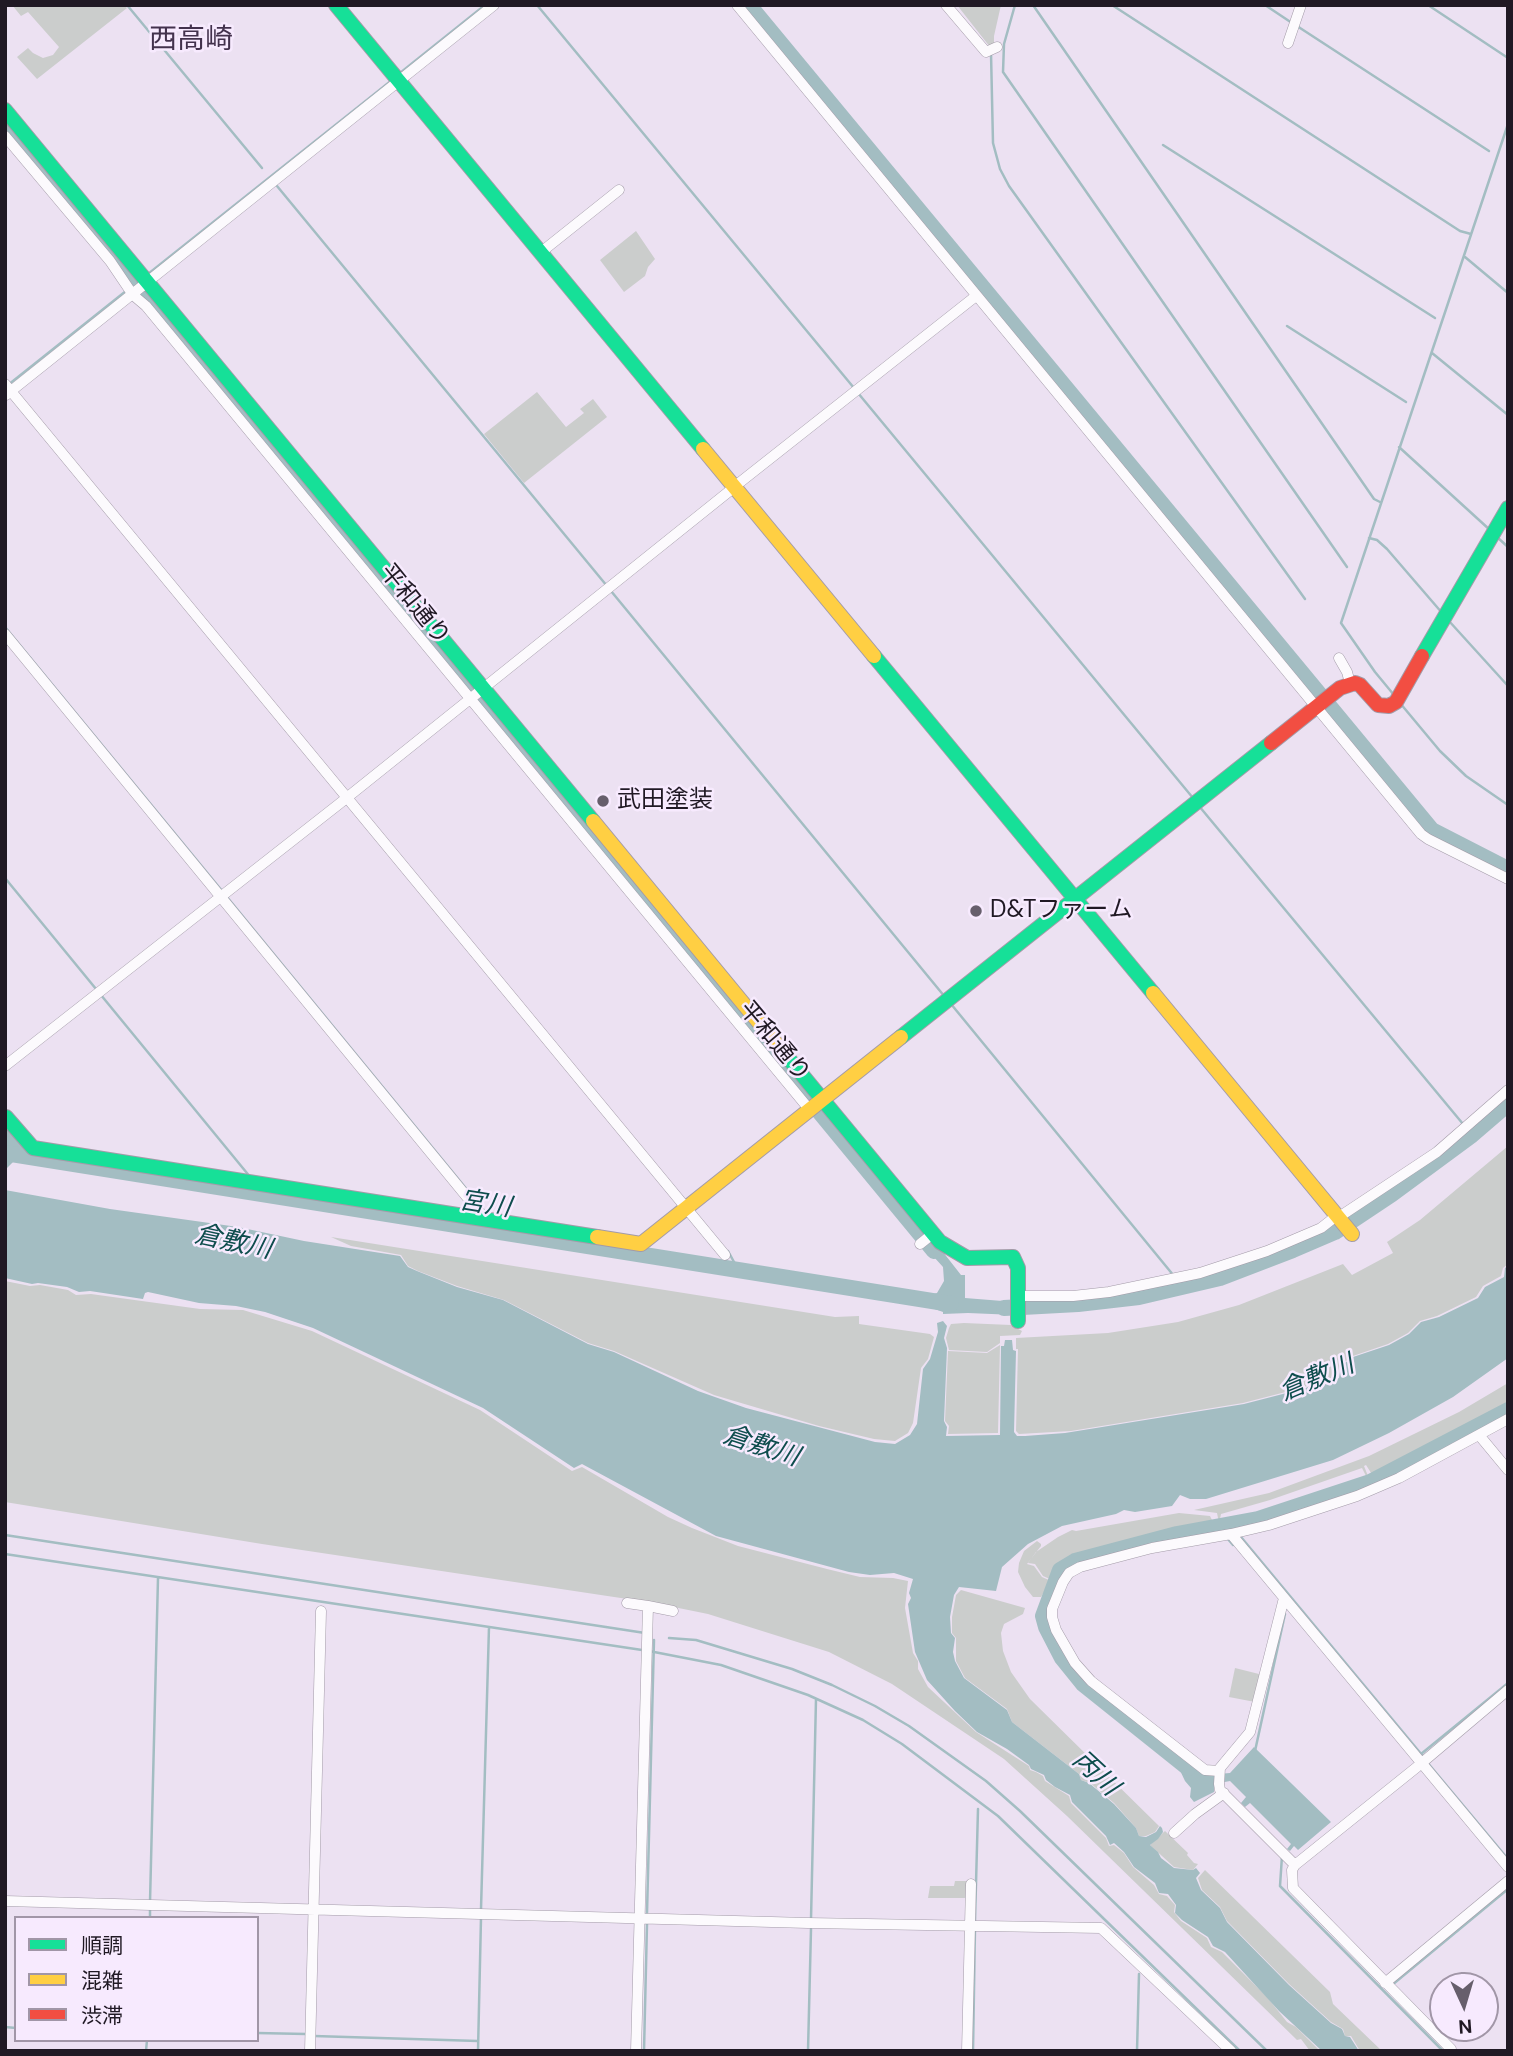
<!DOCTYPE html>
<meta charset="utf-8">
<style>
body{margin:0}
#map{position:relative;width:1513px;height:2056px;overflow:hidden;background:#ece1f2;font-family:"DM Sans","Noto Sans JP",sans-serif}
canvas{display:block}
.frame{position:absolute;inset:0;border:7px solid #201924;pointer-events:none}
.legend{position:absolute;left:14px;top:1916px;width:245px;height:126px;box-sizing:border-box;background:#f7eafe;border:2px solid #a196a7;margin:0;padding:9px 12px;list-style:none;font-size:21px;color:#201924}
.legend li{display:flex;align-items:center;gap:14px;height:35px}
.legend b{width:35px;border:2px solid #a196a7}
.north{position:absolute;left:1429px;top:1972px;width:70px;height:70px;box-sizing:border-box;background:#f7eafe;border:2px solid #a196a7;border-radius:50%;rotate:176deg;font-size:19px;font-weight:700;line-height:28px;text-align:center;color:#201924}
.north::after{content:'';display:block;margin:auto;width:24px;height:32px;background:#675f6c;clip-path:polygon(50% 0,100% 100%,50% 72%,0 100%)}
</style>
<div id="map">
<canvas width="1513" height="2056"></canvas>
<div class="frame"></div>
<ul class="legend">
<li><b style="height:9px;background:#16e098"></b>順調</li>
<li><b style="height:9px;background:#ffcf43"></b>混雑</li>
<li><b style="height:9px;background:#f24e42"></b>渋滞</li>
</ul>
<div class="north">N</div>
</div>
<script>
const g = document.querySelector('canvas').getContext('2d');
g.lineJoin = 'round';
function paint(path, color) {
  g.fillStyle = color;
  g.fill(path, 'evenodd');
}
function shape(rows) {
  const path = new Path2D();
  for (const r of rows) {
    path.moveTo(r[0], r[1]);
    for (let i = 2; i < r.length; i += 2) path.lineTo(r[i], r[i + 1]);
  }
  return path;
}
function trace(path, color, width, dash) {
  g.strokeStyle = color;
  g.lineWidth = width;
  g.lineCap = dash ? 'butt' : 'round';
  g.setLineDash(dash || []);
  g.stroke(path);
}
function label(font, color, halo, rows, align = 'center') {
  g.font = font + ' "DM Sans","Noto Sans JP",sans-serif';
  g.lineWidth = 5;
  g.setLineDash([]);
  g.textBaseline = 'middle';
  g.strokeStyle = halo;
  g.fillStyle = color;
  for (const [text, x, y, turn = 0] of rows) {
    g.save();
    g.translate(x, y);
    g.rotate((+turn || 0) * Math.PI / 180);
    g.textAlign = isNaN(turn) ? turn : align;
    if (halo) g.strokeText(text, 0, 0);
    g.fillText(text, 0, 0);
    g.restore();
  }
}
const green = shape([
 [12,5,124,5,127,8,37,79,17,57,28,48,33,53,43,58,53,55,59,47,28,12,21,16],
 [957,5,1001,5,994,36,994,43,990,47],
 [636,231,655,259,648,267,645,276,624,292,600,260],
 [537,392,566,427,584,413,580,409,593,399,607,417,524,483,484,434],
 [1508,1146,1508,1264,1503,1268,1501,1276,1483,1286,1476,1297,1437,1316,1420,1321,1408,1333,1388,1344,1353,1356,1340,1365,1337,1376,1330,1379,1324,1375,1305,1387,1243,1403,1071,1431,1019,1434,1016,1431,1018,1349,1016,1349,1016,1338,1108,1333,1178,1322,1239,1305,1343,1264,1352,1275,1393,1253,1387,1242,1420,1220],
 [331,1237,835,1317,859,1316,859,1324,930,1334,934,1337,928,1359,921,1368,913,1423,908,1433,895,1441,874,1439,819,1426,714,1395,614,1351,588,1343,504,1300,457,1286,418,1271,408,1266,401,1255,351,1246],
 [5,1281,30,1286,40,1285,68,1290,76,1295,91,1294,200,1309,243,1310,312,1331,480,1410,572,1471,582,1467,668,1517,692,1528,738,1546,827,1569,860,1577,893,1578,908,1581,905,1608,913,1653,918,1661,918,1669,928,1687,976,1732,1029,1766,1030,1770,1036,1772,1043,1776,1045,1781,1069,1796,1071,1803,1106,1838,1109,1846,1114,1845,1124,1853,1133,1867,1154,1885,1159,1894,1167,1896,1175,1905,1174,1912,1181,1921,1207,1938,1211,1947,1222,1952,1267,1997,1287,2022,1296,2027,1320,2051,1310,2051,1301,2039,1297,2040,1067,1816,1004,1759,892,1684,829,1652,708,1614,654,1603,262,1544,5,1502],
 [964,1323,1011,1325,1022,1331,1020,1335,1000,1336,1000,1343,987,1352,949,1350,946,1338,949,1328,951,1324],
 [1000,1345,998,1433,948,1434,949,1426,945,1421,948,1351,987,1353],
 [1508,1383,1508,1406,1405,1461,1373,1476,1366,1465,1364,1466,1368,1476,1295,1503,1219,1523,1217,1513,1194,1510,1269,1493,1369,1456,1459,1412],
 [1362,1468,1366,1476,1332,1489,1254,1514,1224,1521,1220,1519,1221,1514,1270,1500],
 [1179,1513,1210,1516,1214,1524,1174,1530,1078,1555,1064,1561,1056,1570,1052,1580,1043,1576,1035,1564,1028,1563,1036,1552,1058,1537,1072,1530,1076,1531],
 [1037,1541,1041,1544,1041,1546,1027,1564,1034,1566,1042,1577,1051,1581,1041,1597,1033,1597,1025,1587,1018,1572,1019,1563,1024,1551],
 [961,1590,1025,1608,1023,1614,1004,1624,1001,1633,1003,1651,1011,1672,1030,1699,1159,1826,1155,1832,1146,1836,1139,1836,1136,1828,1114,1803,1090,1783,1081,1780,1079,1774,1012,1722,1007,1709,965,1678,956,1661,956,1638,952,1633,952,1617,956,1595],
 [1235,1668,1263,1675,1255,1702,1229,1697],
 [1165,1831,1188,1853,1187,1855,1194,1863,1198,1864,1193,1870,1174,1867,1150,1845],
 [1205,1870,1330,1992,1333,2004,1382,2051,1360,2051,1351,2036,1345,2036,1343,2029,1331,2022,1289,1984,1227,1921,1220,1907,1202,1890,1198,1878],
 [955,1881,969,1881,968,1898,928,1898,930,1886,954,1886]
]);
const water = shape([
 [5,1122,48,1154,46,1165,16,1159,5,1170],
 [5,1190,110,1209,238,1227,304,1241,400,1256,408,1267,417,1271,457,1287,503,1300,588,1344,614,1352,698,1391,746,1408,875,1442,895,1444,910,1435,917,1424,923,1369,930,1359,938,1332,937,1323,943,1321,947,1326,944,1338,947,1348,944,1421,947,1427,946,1436,1000,1435,1001,1346,1004,1346,1005,1340,1012,1340,1013,1350,1016,1351,1014,1432,1017,1436,1025,1436,1065,1433,1244,1404,1306,1388,1324,1377,1331,1381,1339,1378,1341,1366,1353,1357,1389,1345,1409,1334,1421,1322,1439,1317,1478,1298,1485,1287,1504,1277,1505,1268,1508,1266,1508,1358,1453,1397,1389,1433,1333,1460,1206,1499,1190,1499,1180,1495,1172,1506,1135,1512,1124,1510,1116,1514,1062,1526,1028,1544,1002,1567,996,1591,959,1587,954,1595,950,1617,951,1633,955,1638,953,1652,955,1661,964,1678,1007,1710,1012,1722,1079,1774,1081,1780,1089,1783,1114,1804,1136,1828,1139,1836,1146,1837,1156,1832,1160,1826,1162,1828,1163,1832,1158,1839,1150,1845,1158,1852,1161,1858,1174,1868,1193,1870,1196,1868,1200,1873,1196,1878,1201,1890,1220,1908,1227,1922,1289,1985,1331,2023,1342,2029,1345,2036,1350,2037,1359,2051,1322,2051,1279,2011,1225,1952,1213,1946,1208,1937,1182,1920,1175,1913,1176,1905,1168,1894,1159,1893,1155,1883,1134,1867,1124,1852,1114,1843,1110,1845,1106,1836,1072,1802,1070,1795,1055,1787,1046,1780,1044,1775,1031,1769,1029,1765,1007,1749,977,1732,955,1711,927,1680,915,1652,908,1604,911,1598,909,1593,913,1579,894,1573,870,1575,849,1572,716,1536,582,1464,574,1468,483,1408,313,1328,265,1312,236,1306,199,1303,148,1292,145,1293,143,1299,90,1291,79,1292,67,1287,38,1283,32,1284,5,1278],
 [932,1238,961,1275,965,1275,965,1298,1015,1302,1015,1315,968,1313,943,1314,943,1312,929,1307,930,1295,937,1293,944,1281,943,1267,924,1246],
 [1254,1747,1331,1822,1298,1850,1294,1846,1290,1851,1287,1849,1291,1844,1250,1803,1245,1807,1241,1803,1246,1797,1230,1781,1214,1784,1214,1792,1194,1802,1190,1797,1191,1788,1185,1781,1177,1764,1171,1758,1176,1752,1205,1775,1230,1773]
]);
const stream = shape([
 [127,5,262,168],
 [537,5,854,388],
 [1015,5,1004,44,1003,72,1347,567],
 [1033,5,1374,499,1380,502],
 [1112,5,1460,231,1471,234],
 [1265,5,1292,23],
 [1428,5,1508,58],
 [1297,26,1489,151],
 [991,53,993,143,1000,169,1009,186,1305,599],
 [400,73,485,5],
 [1163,145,1435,318],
 [277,186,607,586],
 [1465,257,1508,293],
 [148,274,392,80],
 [1287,326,1406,402],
 [1432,353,1508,415],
 [8,385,126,291],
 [858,393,1193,798],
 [1399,447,1490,530],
 [1497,537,1508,547],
 [1369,538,1377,540,1387,549,1443,614],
 [611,591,945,997],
 [1449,621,1508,686],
 [5,627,223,892],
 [1394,695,1375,672,1341,623,1508,124],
 [1400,703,1440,751,1466,776,1508,805],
 [1199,806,1463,1124],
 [5,878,251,1178],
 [227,897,487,1214],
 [951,1004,1174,1276],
 [728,1251,734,1262,735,1270],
 [5,1535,645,1633],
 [1241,1537,1422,1755],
 [1227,1538,1233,1545],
 [5,1554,642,1650],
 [669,1638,696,1640,792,1669,832,1685,875,1706,909,1726,986,1781,1020,1811,1267,2051],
 [649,1651,721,1665,808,1695,863,1720,902,1744,998,1816,1240,2051],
 [1255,1751,1285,1614],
 [1421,1754,1508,1683],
 [1427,1762,1508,1859],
 [1282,1856,1280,1886,1443,2051],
 [150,1902,158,1578],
 [481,1909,489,1627],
 [647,1913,654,1640],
 [150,1918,150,1908],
 [811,1919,816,1699],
 [975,1921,978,1809],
 [1392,1985,1508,1889],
 [5,2027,16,2028],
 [257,2033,306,2034],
 [314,2036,478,2041],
 [146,2051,147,2040],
 [478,2051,481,1918],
 [644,2051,647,1924],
 [808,2051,811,1929],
 [973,2051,975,1928],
 [1137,2051,1139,1974]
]);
const river = shape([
 [749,5,1432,830,1508,869],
 [5,124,934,1251],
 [5,1153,951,1304],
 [1004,1308,1078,1304,1139,1297,1220,1278,1293,1250,1335,1232,1392,1194,1472,1135,1508,1104],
 [1188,1768,1083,1684,1062,1658,1046,1627,1043,1616,1060,1570,1075,1561,1177,1534,1258,1519,1370,1482,1508,1410]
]);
const street = shape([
 [737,5,1421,834,1428,839,1508,879],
 [946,5,986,52,997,47],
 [1288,43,1301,5],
 [5,136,110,261,133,295,146,306,809,1109],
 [540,253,619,190],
 [5,384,725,1255],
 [6,395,494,5],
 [734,487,976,296],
 [5,634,485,1219],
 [1339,658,1347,672,1350,683],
 [5,1066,339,804,732,489],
 [1339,1217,1437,1152,1508,1090],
 [920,1244,930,1236],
 [1018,1296,1073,1296,1109,1292,1200,1273,1267,1251,1321,1228,1335,1217],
 [1479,1435,1508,1470],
 [1231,1534,1508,1867],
 [1284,1598,1250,1732,1220,1768,1219,1784,1220,1790,1295,1865,1417,1767,1508,1690],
 [627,1603,648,1606,636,2051],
 [648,1606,673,1611],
 [1219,1771,1205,1770,1091,1681,1075,1663,1056,1630,1052,1617,1052,1609,1063,1582,1069,1573,1080,1567,1152,1548,1231,1534,1269,1525,1357,1496,1399,1478,1508,1419],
 [1174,1833,1195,1814,1224,1793],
 [1295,1865,1292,1870,1293,1888,1451,2049],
 [5,1901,808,1923,1101,1928,1231,2051],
 [1385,1983,1508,1881],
 [310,2051,321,1611],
 [967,2051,971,1884]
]);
const fast = shape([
 [336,5,703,449],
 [5,110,593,821],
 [874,656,1153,993],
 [1422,656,1508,508],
 [901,1037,1271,743],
 [784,1053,940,1242,967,1258,1013,1257,1018,1268,1018,1321],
 [6,1117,33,1148,597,1237]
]);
const slow = shape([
 [703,449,874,656],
 [593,821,784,1053],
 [1153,993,1352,1234],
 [597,1237,641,1244,901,1037]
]);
const jam = shape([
 [1271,743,1340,688,1355,683,1360,685,1378,705,1389,706,1396,702,1422,656]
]);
const markers = [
 [603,801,7,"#675f6c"],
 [976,911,7,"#675f6c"]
];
const streetNames = [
 ["平和通り",414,605,51],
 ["平和通り",774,1042,50]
];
const poiNames = [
 ["武田塗装",617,801],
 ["D&Tファーム",990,911]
];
const waterNames = [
 ["宮川",485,1205,9],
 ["倉敷川",233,1243,12],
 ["倉敷川",1317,1379,-23],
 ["倉敷川",761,1447,18],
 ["丙川",1095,1774,43]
];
const quarterNames = [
 ["西高崎",191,41]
];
paint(green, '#cbcdcc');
paint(water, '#a3bdc2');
trace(stream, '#a3bdc2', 2.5);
trace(river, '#a3bdc2', 16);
trace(street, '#a39ba8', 11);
trace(fast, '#a39ba8', 16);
trace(slow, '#a39ba8', 16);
trace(jam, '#a39ba8', 16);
trace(street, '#fcfafd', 10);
trace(fast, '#16e098', 14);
trace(slow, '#ffcf43', 14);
trace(jam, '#f24e42', 14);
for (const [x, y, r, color] of markers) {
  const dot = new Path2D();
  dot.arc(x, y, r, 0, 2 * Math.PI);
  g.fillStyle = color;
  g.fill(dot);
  trace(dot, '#f7eafe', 2.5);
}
label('24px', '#201924', '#f7eafe', streetNames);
label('24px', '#201924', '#f7eafe', poiNames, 'left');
label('italic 26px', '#0e4d4d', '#f7eafe', waterNames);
label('28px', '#43324d', '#f7eafe', quarterNames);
</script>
